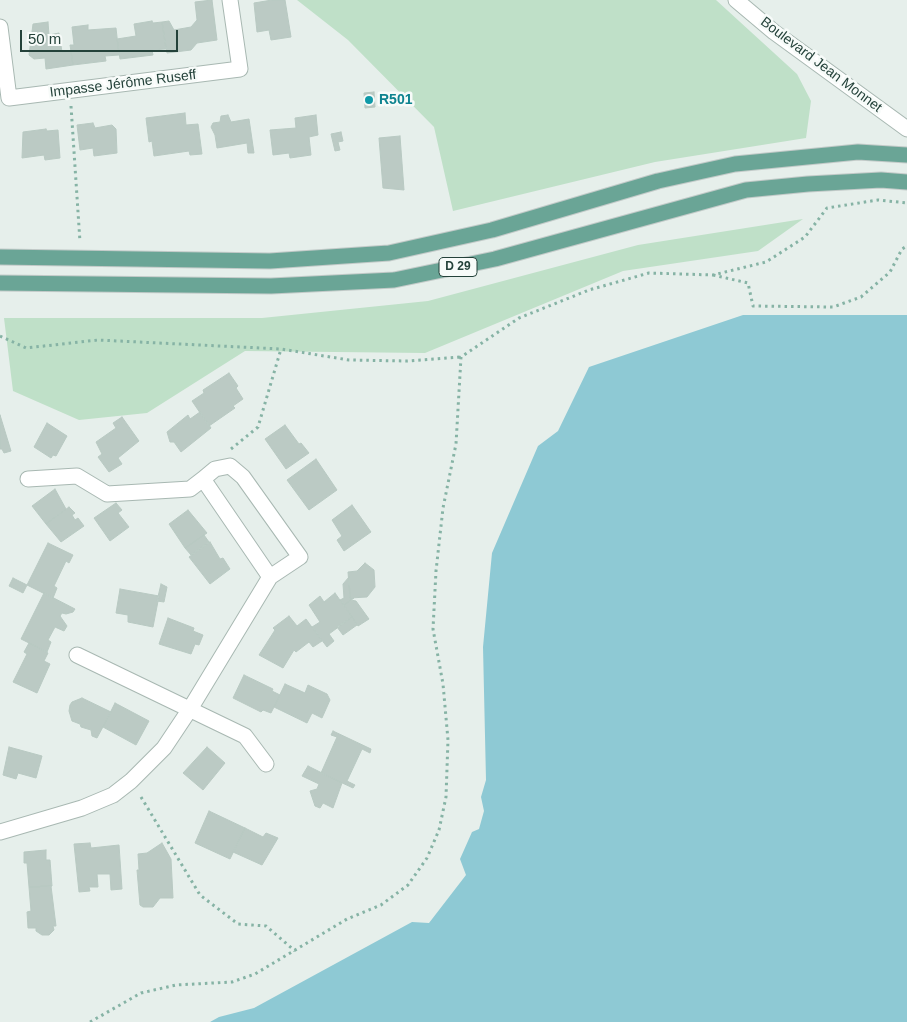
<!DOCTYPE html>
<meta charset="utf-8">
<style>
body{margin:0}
#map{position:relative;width:907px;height:1022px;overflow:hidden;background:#e6efeb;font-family:Arial,sans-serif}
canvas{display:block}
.scale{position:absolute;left:20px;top:30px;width:158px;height:22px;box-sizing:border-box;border:2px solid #24423a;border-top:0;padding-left:6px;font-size:15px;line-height:18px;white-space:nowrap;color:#24423a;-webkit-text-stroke:4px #f7fbf9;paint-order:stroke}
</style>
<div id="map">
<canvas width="907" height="1022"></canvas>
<div class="scale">50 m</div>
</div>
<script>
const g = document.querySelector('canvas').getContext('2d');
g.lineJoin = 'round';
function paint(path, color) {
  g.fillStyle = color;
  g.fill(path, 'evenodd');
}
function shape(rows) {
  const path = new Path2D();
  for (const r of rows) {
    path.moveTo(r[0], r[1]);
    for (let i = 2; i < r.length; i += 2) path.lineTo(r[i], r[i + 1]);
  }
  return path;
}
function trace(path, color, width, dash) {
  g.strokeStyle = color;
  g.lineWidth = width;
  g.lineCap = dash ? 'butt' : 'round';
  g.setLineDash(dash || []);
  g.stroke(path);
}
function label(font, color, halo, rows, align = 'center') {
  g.font = font + ' Arial,sans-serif';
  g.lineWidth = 5;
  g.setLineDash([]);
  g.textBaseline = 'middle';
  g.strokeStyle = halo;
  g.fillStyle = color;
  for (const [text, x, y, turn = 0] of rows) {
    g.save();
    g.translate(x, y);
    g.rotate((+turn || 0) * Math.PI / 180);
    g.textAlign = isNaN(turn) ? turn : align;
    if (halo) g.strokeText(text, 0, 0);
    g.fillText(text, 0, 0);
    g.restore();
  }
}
const green = shape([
 [297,0,716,0,797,74,811,101,806,138,655,162,453,211,434,127,348,40],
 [803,219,758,251,623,271,425,353,245,351,147,413,79,420,13,391,4,318,262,318,428,301,638,245]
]);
const water = shape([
 [743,315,907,315,907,1022,210,1022,219,1017,254,1008,412,922,429,923,466,875,460,859,472,832,479,829,484,811,481,797,486,780,483,647,492,553,538,446,558,431,589,367]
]);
const building = shape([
 [212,0,217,40,197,43,191,50,167,53,162,22,169,21,174,30,191,27,197,20,195,2,212,0],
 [272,0,285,0,291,37,271,40,269,30,257,32,254,3,272,0],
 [152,21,153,23,162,22,166,49,152,50,153,55,120,59,117,39,136,36,134,24,152,21],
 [48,22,49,35,59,33,62,52,71,51,73,65,46,69,45,58,34,59,29,55,33,24,48,22],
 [88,25,88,30,116,28,119,55,105,56,106,61,73,65,70,45,74,45,72,27,88,25],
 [374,92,375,107,365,108,364,93,374,92],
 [185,113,186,125,198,124,202,154,190,155,189,151,154,156,152,141,149,142,146,118,185,113],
 [228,115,231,122,249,119,254,153,248,153,247,143,217,148,215,135,211,127,213,123,220,122,221,116,228,115],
 [316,115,318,135,309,137,311,155,290,158,289,153,273,155,270,130,296,128,295,118,316,115],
 [93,123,95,128,112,125,116,129,117,153,94,156,93,148,80,150,77,125,93,123],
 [46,129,47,131,58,130,60,158,45,160,44,155,22,158,23,132,46,129],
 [341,132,343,141,338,142,340,150,335,151,331,134,341,132],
 [400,136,404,190,383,188,379,138,400,136],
 [229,373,238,386,236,388,243,399,233,406,235,408,209,426,192,401,204,393,203,390,229,373],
 [200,412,211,428,181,452,174,442,170,442,167,432,188,415,190,419,200,412],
 [0,415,11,451,4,453,2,449,0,449,0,415],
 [122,417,139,441,118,458,122,464,109,472,98,457,102,454,96,442,116,428,113,423,122,417],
 [47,423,67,436,56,456,53,455,51,458,34,447,47,423],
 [285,425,299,444,301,443,309,453,286,469,265,439,285,425],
 [316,459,337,490,309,510,287,480,316,459],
 [55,489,66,509,46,524,32,506,55,489],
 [116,503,122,510,118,513,129,527,110,541,94,518,116,503],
 [352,505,371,532,344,551,337,540,342,536,332,520,352,505],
 [69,507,75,513,72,515,75,520,78,518,84,526,61,542,46,524,69,507],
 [188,510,207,533,185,548,169,524,188,510],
 [204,535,209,542,191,555,185,548,204,535],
 [210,542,220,559,223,558,230,569,210,584,189,557,210,542],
 [48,543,73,555,69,563,66,561,54,586,57,588,53,598,27,585,48,543],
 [365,563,374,570,375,587,367,597,350,598,348,572,357,571,365,563],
 [349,577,350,598,354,598,344,605,340,600,344,598,343,584,349,577],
 [13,578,27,585,23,593,9,586,13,578],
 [161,584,167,587,164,602,157,601,161,584],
 [120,589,159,596,153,627,128,622,128,615,116,613,120,589],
 [44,593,75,609,73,612,66,614,62,613,60,616,67,626,64,631,55,627,48,640,51,642,47,652,21,639,44,593],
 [335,593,352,617,329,634,334,641,327,647,312,627,320,622,309,605,320,596,324,602,335,593],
 [351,600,356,601,369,619,358,626,344,605,351,600],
 [289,616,297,626,306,619,322,641,313,647,309,642,296,652,294,650,283,668,259,655,275,630,273,628,289,616],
 [352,617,357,625,343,635,337,627,352,617],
 [168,618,194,628,193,631,203,635,199,645,195,644,191,654,159,644,168,618],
 [29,643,48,653,44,661,50,664,37,693,13,682,27,654,24,652,29,643],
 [244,675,273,689,272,691,280,695,271,713,263,710,261,712,233,698,244,675],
 [285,684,305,693,308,685,327,694,330,700,322,718,312,713,307,723,274,707,285,684],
 [82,698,111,712,97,738,92,736,91,730,81,727,80,724,72,721,69,711,70,705,72,702,82,698],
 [115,703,149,721,136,745,103,727,115,703],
 [333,731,371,749,370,753,362,749,347,781,355,785,353,788,321,773,337,737,331,735,333,731],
 [9,747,42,756,36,778,18,773,16,779,3,775,9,747],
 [207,747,225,763,203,790,183,773,207,747],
 [308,766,342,783,333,808,323,803,320,808,315,806,310,791,317,789,319,784,302,776,308,766],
 [209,811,245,828,230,859,195,843,209,811],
 [245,828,263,837,266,833,278,838,262,865,233,852,245,828],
 [90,843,91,848,119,845,122,889,111,890,110,874,97,874,98,887,89,887,90,891,79,892,74,844,90,843],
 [162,843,171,859,173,898,160,898,153,907,143,907,140,905,137,870,139,870,138,854,147,853,162,843],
 [46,850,46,860,50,860,52,886,29,887,27,863,24,863,24,852,46,850],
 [51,886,56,926,53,926,54,930,49,935,42,935,36,931,36,928,28,928,27,912,31,911,29,887,51,886]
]);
const path = shape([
 [71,106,80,242],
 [713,275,748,283,753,306,833,307,861,297,890,272,902,249,907,246],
 [0,336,26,348,98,340,281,349,349,360,407,361,461,357],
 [231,449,258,427,281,349],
 [141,797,200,895,238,924,266,926,295,951],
 [90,1022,141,993,176,985,232,982,255,974,347,919,381,905,408,885,427,858,439,830,446,797,448,740,443,684,433,629,436,571,443,508,456,444,461,357,519,318,589,290,649,273,713,275,766,262,805,237,827,208,878,200,907,203]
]);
const minor = shape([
 [736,0,774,32,907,129],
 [0,27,9,98,240,69,230,0],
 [203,479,215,469,230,466,243,477,300,557,270,577],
 [77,655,245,736,266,764],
 [0,832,82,808,113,795,131,781,164,748,190,709,270,577,203,479,190,489,107,494,77,476,28,479]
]);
const primary = shape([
 [0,257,270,261,389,253,492,230,658,181,735,164,858,152,907,155],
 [0,283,271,286,394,280,495,259,746,190,808,184,881,180,907,182]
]);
const markers = [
 [369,100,5,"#0f9aa8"]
];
const shields = [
 [458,267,38]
];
const shieldNames = [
 ["D 29",458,267]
];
const streetNames = [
 ["Boulevard Jean Monnet",821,65,37],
 ["Impasse Jérôme Ruseff",123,84,-7]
];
const cultureNames = [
 ["R501",379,100]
];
paint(green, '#bfe0c8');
paint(water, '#8ec9d4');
paint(building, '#bbcac4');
trace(building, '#b8c9c2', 1);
trace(minor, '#a8b8b2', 17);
trace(primary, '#c2cac8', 17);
trace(path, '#86b3a5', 3, [2.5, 4]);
trace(minor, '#fff', 15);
trace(primary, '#6aa596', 15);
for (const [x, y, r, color] of markers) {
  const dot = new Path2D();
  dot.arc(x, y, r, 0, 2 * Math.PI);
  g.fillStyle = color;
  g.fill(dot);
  trace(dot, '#f7fbf9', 2);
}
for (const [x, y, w] of shields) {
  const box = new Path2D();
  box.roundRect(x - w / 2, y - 9.5, w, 19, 4);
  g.fillStyle = '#f7fbf9';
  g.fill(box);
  trace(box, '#24423a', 1);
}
label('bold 12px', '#24423a', null, shieldNames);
label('14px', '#24423a', '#f7fbf9', streetNames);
label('bold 14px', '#0d838f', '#f7fbf9', cultureNames, 'left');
</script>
